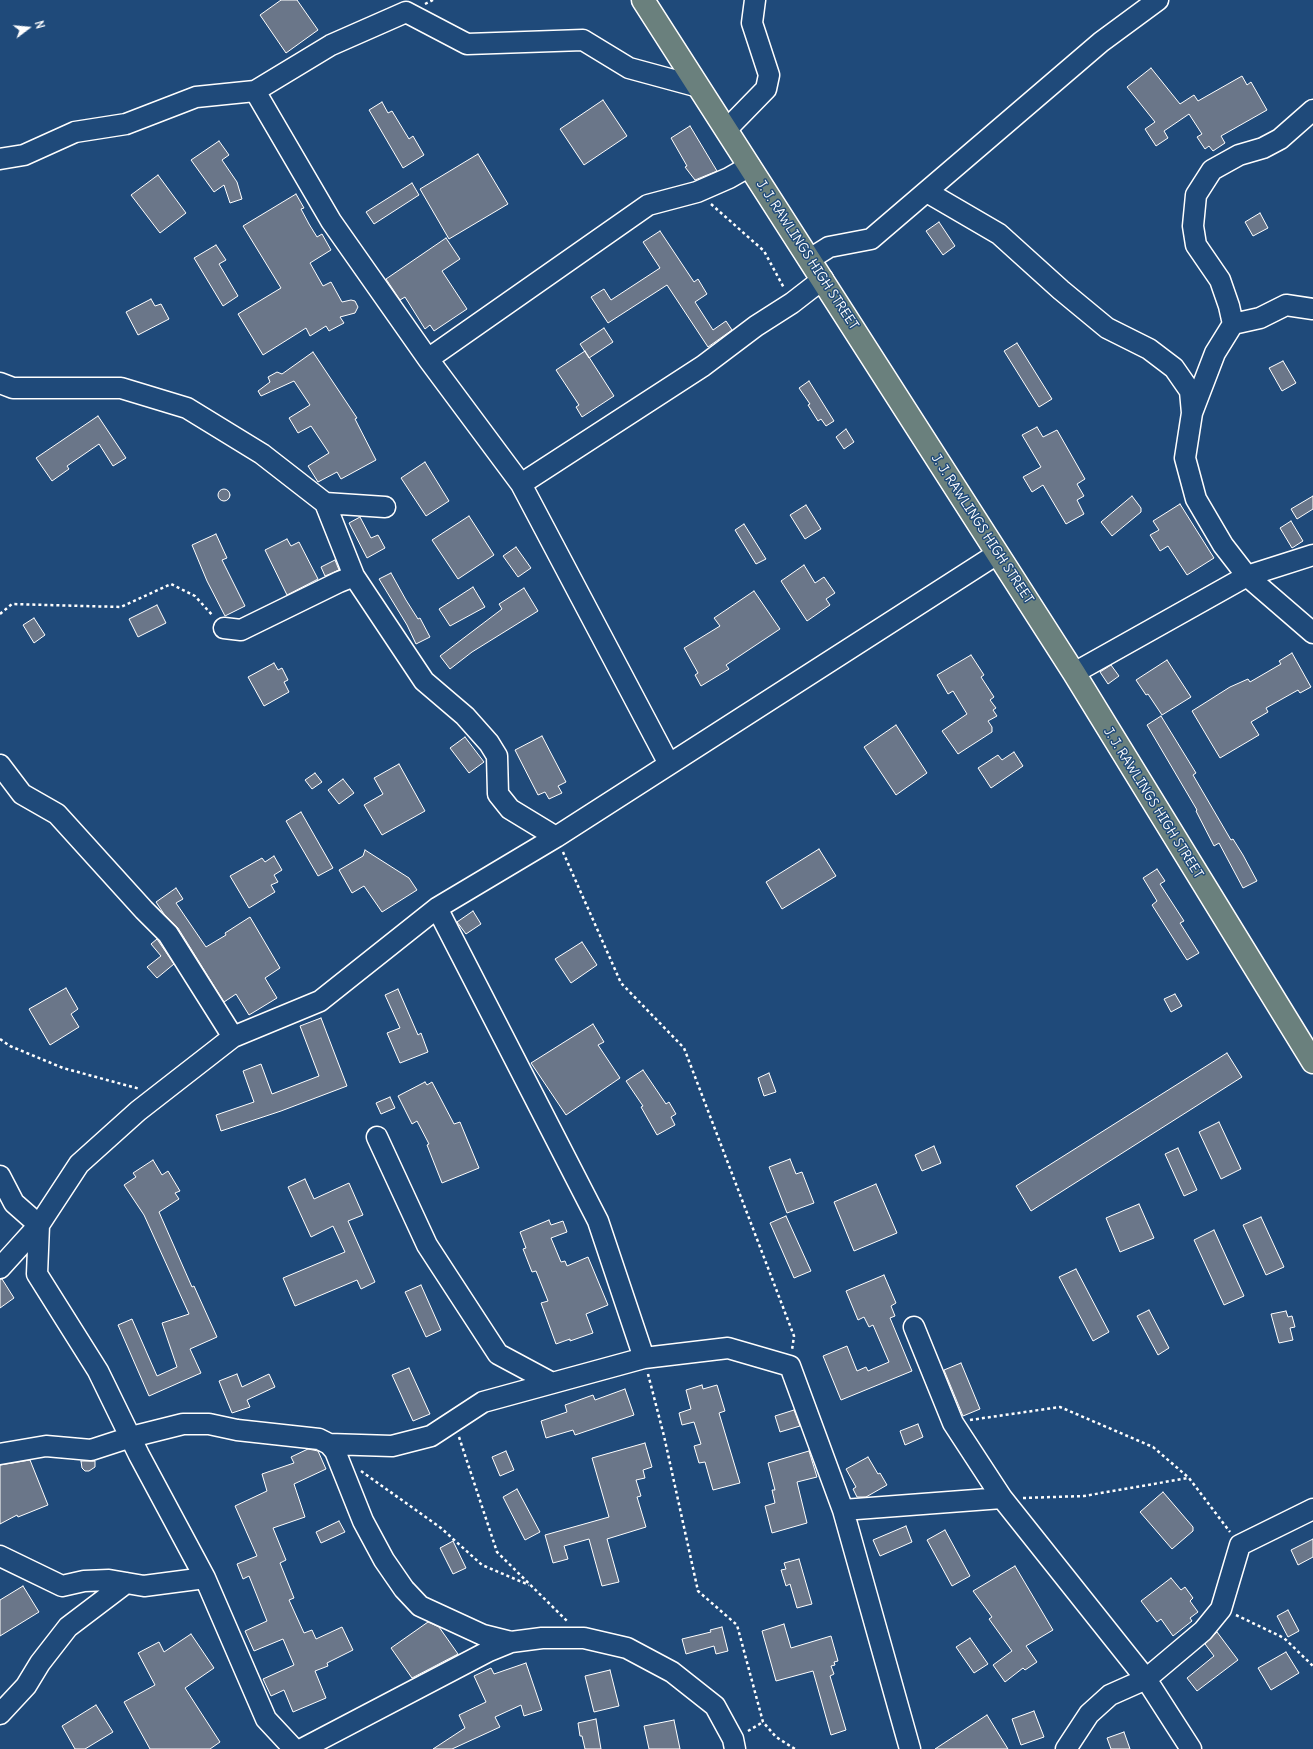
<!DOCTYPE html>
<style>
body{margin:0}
#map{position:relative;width:1313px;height:1749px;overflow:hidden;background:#1f4a7a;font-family:Delius,sans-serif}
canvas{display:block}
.north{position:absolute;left:8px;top:8px;width:40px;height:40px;-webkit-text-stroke:3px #1f4a7a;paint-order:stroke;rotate:74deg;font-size:11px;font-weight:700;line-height:16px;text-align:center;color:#fff}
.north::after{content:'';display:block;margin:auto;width:14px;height:18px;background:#fff;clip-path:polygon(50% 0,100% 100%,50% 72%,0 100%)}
</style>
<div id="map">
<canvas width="1313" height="1749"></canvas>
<div class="north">N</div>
</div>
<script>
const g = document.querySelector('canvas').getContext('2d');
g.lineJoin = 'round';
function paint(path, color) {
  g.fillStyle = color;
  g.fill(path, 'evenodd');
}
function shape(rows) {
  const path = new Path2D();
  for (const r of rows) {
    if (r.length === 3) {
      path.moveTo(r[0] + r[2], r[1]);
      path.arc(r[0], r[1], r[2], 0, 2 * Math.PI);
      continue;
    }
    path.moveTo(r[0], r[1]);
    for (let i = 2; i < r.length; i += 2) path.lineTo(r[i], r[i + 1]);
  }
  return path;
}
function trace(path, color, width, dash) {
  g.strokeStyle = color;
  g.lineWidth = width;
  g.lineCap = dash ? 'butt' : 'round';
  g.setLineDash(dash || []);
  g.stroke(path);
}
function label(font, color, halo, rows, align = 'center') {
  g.font = font + ' Delius,sans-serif';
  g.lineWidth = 3;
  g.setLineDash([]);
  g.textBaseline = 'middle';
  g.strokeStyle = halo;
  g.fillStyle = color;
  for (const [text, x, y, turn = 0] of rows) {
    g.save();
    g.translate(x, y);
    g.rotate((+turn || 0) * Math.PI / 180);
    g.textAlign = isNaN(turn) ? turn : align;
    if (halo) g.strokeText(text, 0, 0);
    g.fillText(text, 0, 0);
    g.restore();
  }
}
const building = shape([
 [281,0,297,0,318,30,286,53,260,15,281,0],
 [1151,68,1180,104,1194,95,1198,101,1242,76,1247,85,1251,82,1267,110,1221,136,1225,143,1213,151,1209,146,1205,149,1197,137,1202,134,1189,114,1164,131,1168,138,1156,146,1145,129,1155,122,1127,87,1151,68],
 [603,100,627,136,584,165,560,129,603,100],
 [382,102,388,113,392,111,409,139,413,136,424,155,403,168,369,110,382,102],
 [690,126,717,171,695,180,685,167,687,166,671,138,690,126],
 [219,141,229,155,222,160,237,182,242,199,230,203,224,185,214,192,191,160,219,141],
 [478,154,508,204,449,239,420,189,478,154],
 [158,175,186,213,160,233,131,195,158,175],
 [412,183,419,195,374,224,366,212,412,183],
 [296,194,304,208,301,209,309,224,317,237,322,234,331,250,310,263,323,286,331,282,342,302,351,300,355,301,358,307,355,313,340,317,344,323,329,331,326,326,310,336,306,328,263,355,238,314,281,288,243,226,296,194],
 [1260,213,1268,228,1253,236,1245,222,1260,213],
 [939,222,955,246,943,255,926,231,939,222],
 [660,231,694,282,698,279,707,294,695,302,713,330,726,321,732,330,708,347,667,285,608,323,591,297,604,289,611,300,660,268,643,242,660,231],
 [446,238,460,259,442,271,467,309,434,331,430,325,425,329,405,297,400,300,386,279,446,238],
 [216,245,226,260,219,264,238,296,223,306,194,258,216,245],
 [151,299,155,306,161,304,169,319,138,335,126,312,151,299],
 [604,328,613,342,589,358,580,344,604,328],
 [1017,343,1052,399,1039,407,1004,351,1017,343],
 [585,351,614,396,582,417,576,407,579,405,556,370,585,351],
 [313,352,357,418,355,419,376,460,341,479,337,472,318,482,308,466,329,453,311,426,298,433,289,418,310,405,294,381,261,396,258,391,270,382,268,377,277,372,282,374,313,352],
 [1283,361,1296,383,1282,391,1269,368,1283,361],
 [809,381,834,421,826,426,821,419,818,421,808,405,810,404,799,388,809,381],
 [98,416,126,458,113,466,99,444,67,466,69,469,52,481,36,458,98,416],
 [1037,427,1043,437,1057,430,1085,479,1077,484,1084,496,1077,500,1084,514,1066,524,1043,485,1032,492,1023,477,1041,467,1022,435,1037,427],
 [846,429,854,442,844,449,836,437,846,429],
 [425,462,449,501,426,516,401,478,425,462],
 [224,495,6],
 [1132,496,1141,508,1141,512,1112,536,1101,522,1132,496],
 [1313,496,1313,509,1297,519,1291,509,1313,496],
 [1180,504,1214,558,1187,575,1168,546,1160,551,1150,535,1159,530,1153,521,1180,504],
 [806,505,821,529,805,539,790,515,806,505],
 [469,516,494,555,458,579,432,540,469,516],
 [360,517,371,538,378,535,385,548,367,558,349,523,360,517],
 [1291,521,1303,541,1292,548,1280,528,1291,521],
 [744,524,766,559,756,564,735,530,744,524],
 [216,534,227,558,222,560,245,606,225,616,207,581,192,545,216,534],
 [287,539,291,546,299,542,318,579,287,595,265,550,287,539],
 [516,547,531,568,518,577,503,556,516,547],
 [335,560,339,570,325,576,321,567,335,560],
 [804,565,815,583,824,577,835,593,826,599,830,605,807,621,781,581,804,565],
 [391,573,406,600,418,619,420,618,430,637,416,644,407,625,379,579,391,573],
 [473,587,485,607,450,626,439,609,473,587],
 [524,588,538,611,472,652,450,669,440,656,502,609,499,604,524,588],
 [754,591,780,629,726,665,729,669,701,686,695,675,698,673,684,648,720,626,714,618,754,591],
 [157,605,166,623,138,637,129,619,157,605],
 [34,618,45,635,34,643,23,625,34,618],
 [1292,653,1311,687,1300,693,1298,690,1266,708,1268,712,1251,722,1259,735,1220,758,1192,711,1230,687,1248,679,1250,682,1281,664,1279,661,1292,653],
 [971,655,984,675,981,677,994,697,990,700,996,708,993,710,997,716,988,721,992,727,992,732,958,754,942,731,967,714,953,691,948,694,937,675,971,655],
 [1167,660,1191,697,1162,715,1148,694,1146,695,1136,680,1167,660],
 [274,663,278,670,282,668,288,680,284,682,289,692,264,706,248,677,274,663],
 [1111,665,1119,676,1108,684,1100,672,1111,665],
 [1161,716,1196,773,1193,775,1231,840,1233,839,1243,855,1257,881,1243,888,1219,843,1214,846,1196,811,1197,810,1147,725,1161,716],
 [896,725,927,773,896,795,864,747,896,725],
 [542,736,566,782,558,786,562,793,549,799,545,792,538,795,515,750,542,736],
 [465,737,484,762,469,773,450,748,465,737],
 [1014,752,1023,766,991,788,978,768,998,755,1002,760,1014,752],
 [399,764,425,811,382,835,364,805,383,794,374,778,399,764],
 [315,773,322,782,312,789,305,780,315,773],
 [343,779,354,793,339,804,328,790,343,779],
 [301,812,333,868,318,876,286,821,301,812],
 [819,849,836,876,782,909,766,882,819,849],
 [365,850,409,878,417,890,382,912,364,886,352,893,339,870,363,856,365,850],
 [274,856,282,870,274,875,278,882,271,885,275,892,249,908,230,876,262,858,265,862,274,856],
 [1157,869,1165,881,1160,884,1184,921,1180,923,1199,953,1187,960,1152,905,1157,901,1143,878,1157,869],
 [176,888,183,899,176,903,206,947,226,935,225,933,250,917,280,968,265,978,277,998,249,1015,236,994,224,1002,178,928,164,914,156,902,176,888],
 [473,911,481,924,466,934,457,922,473,911],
 [157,939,174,964,157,978,147,967,161,956,151,944,157,939],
 [582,942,597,965,571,983,555,959,582,942],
 [66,988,78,1009,71,1014,79,1027,50,1045,29,1009,66,988],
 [398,989,418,1035,421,1033,428,1052,400,1063,387,1033,400,1028,385,995,398,989],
 [1175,994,1182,1006,1171,1012,1164,999,1175,994],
 [321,1018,347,1086,281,1111,221,1131,216,1115,254,1102,243,1071,261,1064,272,1094,319,1076,300,1026,321,1018],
 [593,1024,604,1042,598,1045,620,1078,566,1115,531,1063,593,1024],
 [1227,1053,1242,1077,1031,1211,1016,1186,1227,1053],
 [643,1070,666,1104,669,1102,676,1114,671,1117,675,1125,657,1135,641,1107,643,1106,626,1081,643,1070],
 [769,1073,776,1092,764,1096,758,1078,769,1073],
 [425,1082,427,1085,432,1082,454,1124,460,1122,479,1168,442,1183,427,1145,429,1144,417,1121,412,1124,398,1096,425,1082],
 [390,1097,395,1108,381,1114,376,1103,390,1097],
 [1219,1122,1241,1169,1221,1179,1199,1132,1219,1122],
 [934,1146,941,1163,922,1171,915,1155,934,1146],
 [1178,1148,1197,1190,1184,1196,1165,1154,1178,1148],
 [790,1159,796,1174,802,1172,814,1203,787,1213,769,1167,790,1159],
 [153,1160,162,1175,168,1171,180,1191,175,1193,179,1199,159,1212,192,1287,194,1286,217,1337,190,1349,201,1373,149,1396,118,1325,132,1319,157,1376,177,1367,162,1323,189,1314,144,1215,124,1185,136,1177,133,1173,153,1160],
 [305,1179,314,1199,349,1183,363,1215,348,1221,375,1282,361,1289,357,1280,295,1306,283,1278,345,1252,333,1226,311,1237,288,1187,305,1179],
 [876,1184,897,1233,854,1251,834,1202,876,1184],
 [1139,1204,1154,1238,1120,1252,1106,1218,1139,1204],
 [786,1216,811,1271,794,1278,770,1223,786,1216],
 [1261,1217,1284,1267,1266,1275,1243,1225,1261,1217],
 [549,1220,551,1225,563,1221,567,1232,551,1238,561,1262,565,1261,567,1266,588,1257,608,1305,586,1314,593,1333,570,1341,570,1339,556,1344,541,1303,548,1301,536,1271,532,1272,523,1249,526,1248,520,1232,549,1220],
 [1214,1230,1244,1296,1224,1305,1194,1240,1214,1230],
 [1076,1269,1109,1332,1093,1341,1059,1277,1076,1269],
 [884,1275,896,1303,891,1306,895,1316,890,1318,912,1371,841,1400,823,1356,847,1346,857,1371,866,1367,868,1371,889,1362,873,1325,869,1327,864,1317,858,1320,846,1291,884,1275],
 [0,1279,2,1279,14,1298,0,1308,0,1279],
 [421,1285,441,1330,426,1337,405,1292,421,1285],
 [1149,1310,1169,1348,1158,1355,1137,1316,1149,1310],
 [1286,1311,1288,1317,1292,1316,1295,1327,1290,1328,1293,1340,1279,1343,1271,1314,1286,1311],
 [961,1363,980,1409,963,1416,944,1370,961,1363],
 [409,1368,430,1414,413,1421,392,1375,409,1368],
 [237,1374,242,1387,269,1374,275,1387,247,1400,250,1407,232,1413,219,1381,237,1374],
 [702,1385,703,1389,717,1385,725,1411,719,1413,740,1483,713,1490,705,1462,699,1463,694,1446,701,1444,694,1422,682,1425,679,1413,691,1409,686,1390,702,1385],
 [625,1389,634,1415,575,1435,573,1430,546,1438,541,1421,567,1412,565,1405,593,1395,595,1400,625,1389],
 [794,1410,800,1426,780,1432,775,1416,794,1410],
 [918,1424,923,1437,905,1445,900,1431,918,1424],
 [645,1443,652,1467,643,1470,645,1478,636,1480,641,1496,637,1497,646,1527,607,1539,619,1582,602,1586,589,1539,564,1546,568,1559,553,1563,545,1535,609,1517,592,1458,645,1443],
 [308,1449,318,1451,326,1469,294,1484,305,1517,273,1528,286,1560,280,1563,294,1598,289,1600,304,1633,312,1630,316,1639,342,1627,353,1650,327,1663,328,1666,315,1671,326,1698,293,1712,284,1690,271,1696,263,1679,294,1665,283,1639,254,1651,245,1631,267,1621,249,1576,243,1579,237,1564,257,1556,235,1506,267,1491,262,1474,294,1463,291,1457,308,1449],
 [506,1451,514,1470,500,1476,492,1457,506,1451],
 [809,1451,817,1477,797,1482,807,1523,772,1533,765,1506,775,1503,772,1490,775,1490,768,1463,809,1451],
 [868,1457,878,1474,880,1473,887,1485,866,1497,857,1497,853,1489,856,1487,846,1469,868,1457],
 [30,1460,48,1505,18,1517,17,1515,0,1524,0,1465,30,1460],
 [81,1461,95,1461,95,1467,89,1471,85,1471,82,1468,81,1461],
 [517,1489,540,1532,525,1540,503,1497,517,1489],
 [1163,1492,1193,1527,1193,1531,1172,1549,1140,1512,1163,1492],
 [339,1521,345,1532,321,1543,316,1532,339,1521],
 [906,1526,912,1542,880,1556,873,1540,906,1526],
 [945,1530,970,1576,952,1586,927,1540,945,1530],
 [1313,1539,1313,1557,1298,1565,1291,1550,1313,1539],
 [453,1541,466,1568,453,1574,440,1548,453,1541],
 [799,1559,812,1604,797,1608,790,1584,786,1586,781,1570,786,1569,784,1563,799,1559],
 [1015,1566,1053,1630,1026,1646,1037,1662,1025,1670,1023,1668,1005,1682,993,1665,1012,1651,989,1619,992,1617,973,1591,1015,1566],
 [1171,1578,1181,1590,1185,1587,1193,1598,1190,1601,1198,1612,1190,1618,1192,1621,1173,1636,1161,1619,1157,1622,1141,1601,1171,1578],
 [23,1586,39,1612,0,1636,0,1600,23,1586],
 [1288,1610,1299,1631,1288,1637,1277,1616,1288,1610],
 [428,1622,439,1627,458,1654,412,1678,391,1648,428,1622],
 [784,1624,791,1648,831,1636,838,1661,834,1662,835,1665,831,1666,834,1674,830,1676,846,1730,831,1735,813,1671,776,1681,762,1631,784,1624],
 [722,1627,728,1651,716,1654,714,1646,686,1654,682,1639,711,1632,710,1630,722,1627],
 [1217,1632,1238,1660,1197,1691,1187,1678,1214,1656,1205,1644,1217,1632],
 [191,1634,214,1668,185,1688,220,1742,210,1749,150,1749,124,1702,155,1685,138,1653,159,1642,164,1652,191,1634],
 [970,1638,988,1664,974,1673,956,1647,970,1638],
 [1286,1652,1299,1673,1271,1690,1258,1668,1286,1652],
 [526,1663,542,1710,524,1716,521,1705,495,1717,500,1727,452,1749,433,1749,465,1728,459,1715,486,1702,474,1676,491,1668,494,1674,526,1663],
 [610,1670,619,1706,594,1712,585,1676,610,1670],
 [96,1705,113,1732,85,1749,75,1749,62,1726,96,1705],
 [1034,1711,1044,1737,1021,1745,1012,1719,1034,1711],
 [987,1715,1008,1749,935,1749,970,1726,987,1715],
 [596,1719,601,1749,585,1749,582,1736,580,1736,578,1723,596,1719],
 [674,1720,680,1749,649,1749,644,1726,674,1720],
 [1124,1732,1130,1749,1111,1749,1107,1738,1124,1732]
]);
const path = shape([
 [425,4,433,0],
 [711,204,764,251,784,288],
 [0,614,12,604,121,607,171,584,195,596,213,616],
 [563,852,621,983,684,1048,794,1336,792,1350],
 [0,1039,10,1046,63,1068,140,1089],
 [648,1374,664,1436,698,1591,737,1625,763,1722,776,1737,795,1749],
 [970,1420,1060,1407,1153,1447,1189,1478,1230,1532],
 [459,1437,497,1552,567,1621],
 [361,1471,441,1528,482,1565,529,1585],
 [1023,1498,1084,1496,1188,1478],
 [1236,1615,1284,1638,1313,1666],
 [748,1731,763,1722]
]);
const minor = shape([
 [255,91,331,221,428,359,521,484,669,764],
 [1313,110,1280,139,1263,148,1239,155,1212,170,1196,195,1193,226,1196,245,1220,280,1229,306,1233,324,1215,353,1192,413,1185,458,1196,499,1223,545,1247,576,1313,633],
 [727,129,766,89,769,75,752,23,755,0],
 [0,159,24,155,75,132,126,124,196,97,255,91,331,45,406,12,467,44,583,40,629,68,699,87],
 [927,192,999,234,1061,290,1107,328,1149,349,1174,368,1190,391,1192,413],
 [810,259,829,247,871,239,1101,42,1158,0],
 [1233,324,1260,318,1286,305,1313,309],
 [428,359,648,205,697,192,729,178,750,166],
 [0,383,13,388,121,388,187,408,262,454,325,503,385,507],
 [521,484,703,366,756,326,792,303,823,279],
 [325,503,354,576,424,681,465,716,489,743,497,756,498,794,510,809,556,837],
 [224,628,241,630,339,582,354,576],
 [1074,673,1247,576,1313,555],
 [0,765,22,794,57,814,144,910,168,934,233,1037],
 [437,908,598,1221,644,1358],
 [377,1137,427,1245,498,1354,552,1383],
 [0,1176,14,1203,39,1225,0,1268],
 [914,1327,953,1423,1002,1498,1146,1679,1191,1749],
 [329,1444,392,1446,431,1436,483,1402,644,1358,728,1348,790,1366,843,1510,910,1749],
 [0,1454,46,1446,91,1450,131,1437,183,1424,209,1424,237,1430,319,1439,329,1444,335,1451,363,1521,384,1560,404,1589,420,1606,483,1635,511,1642],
 [843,1510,1002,1498],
 [0,1556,62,1586,84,1581,109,1580,144,1586,205,1578],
 [0,1714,26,1686,40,1663,68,1627,126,1583],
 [294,1749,266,1719,205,1578,139,1455,98,1371,37,1274,39,1225,79,1164,138,1111,233,1037,320,1001,437,908,556,837,997,554],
 [302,1749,489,1651,511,1642,542,1638,584,1638,627,1648,672,1672,715,1706,733,1739,735,1749],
 [1066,1749,1089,1714,1110,1695,1146,1679,1203,1631,1221,1609,1240,1545,1313,1509]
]);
const major = shape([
 [643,0,1074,673,1313,1062]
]);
const streetNames = [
 ["J. J. RAWLINGS HIGH STREET",807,255,57],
 ["J. J. RAWLINGS HIGH STREET",982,529,57],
 ["J. J. RAWLINGS HIGH STREET",1153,803,58]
];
paint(building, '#6a7689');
trace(building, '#fff', 1);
trace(minor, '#fff', 23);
trace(major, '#fff', 25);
trace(path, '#fff', 2.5, [3, 3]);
trace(minor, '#1f4a7a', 20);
trace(major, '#6a807d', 22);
label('13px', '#fff', '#1f4a7a', streetNames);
</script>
